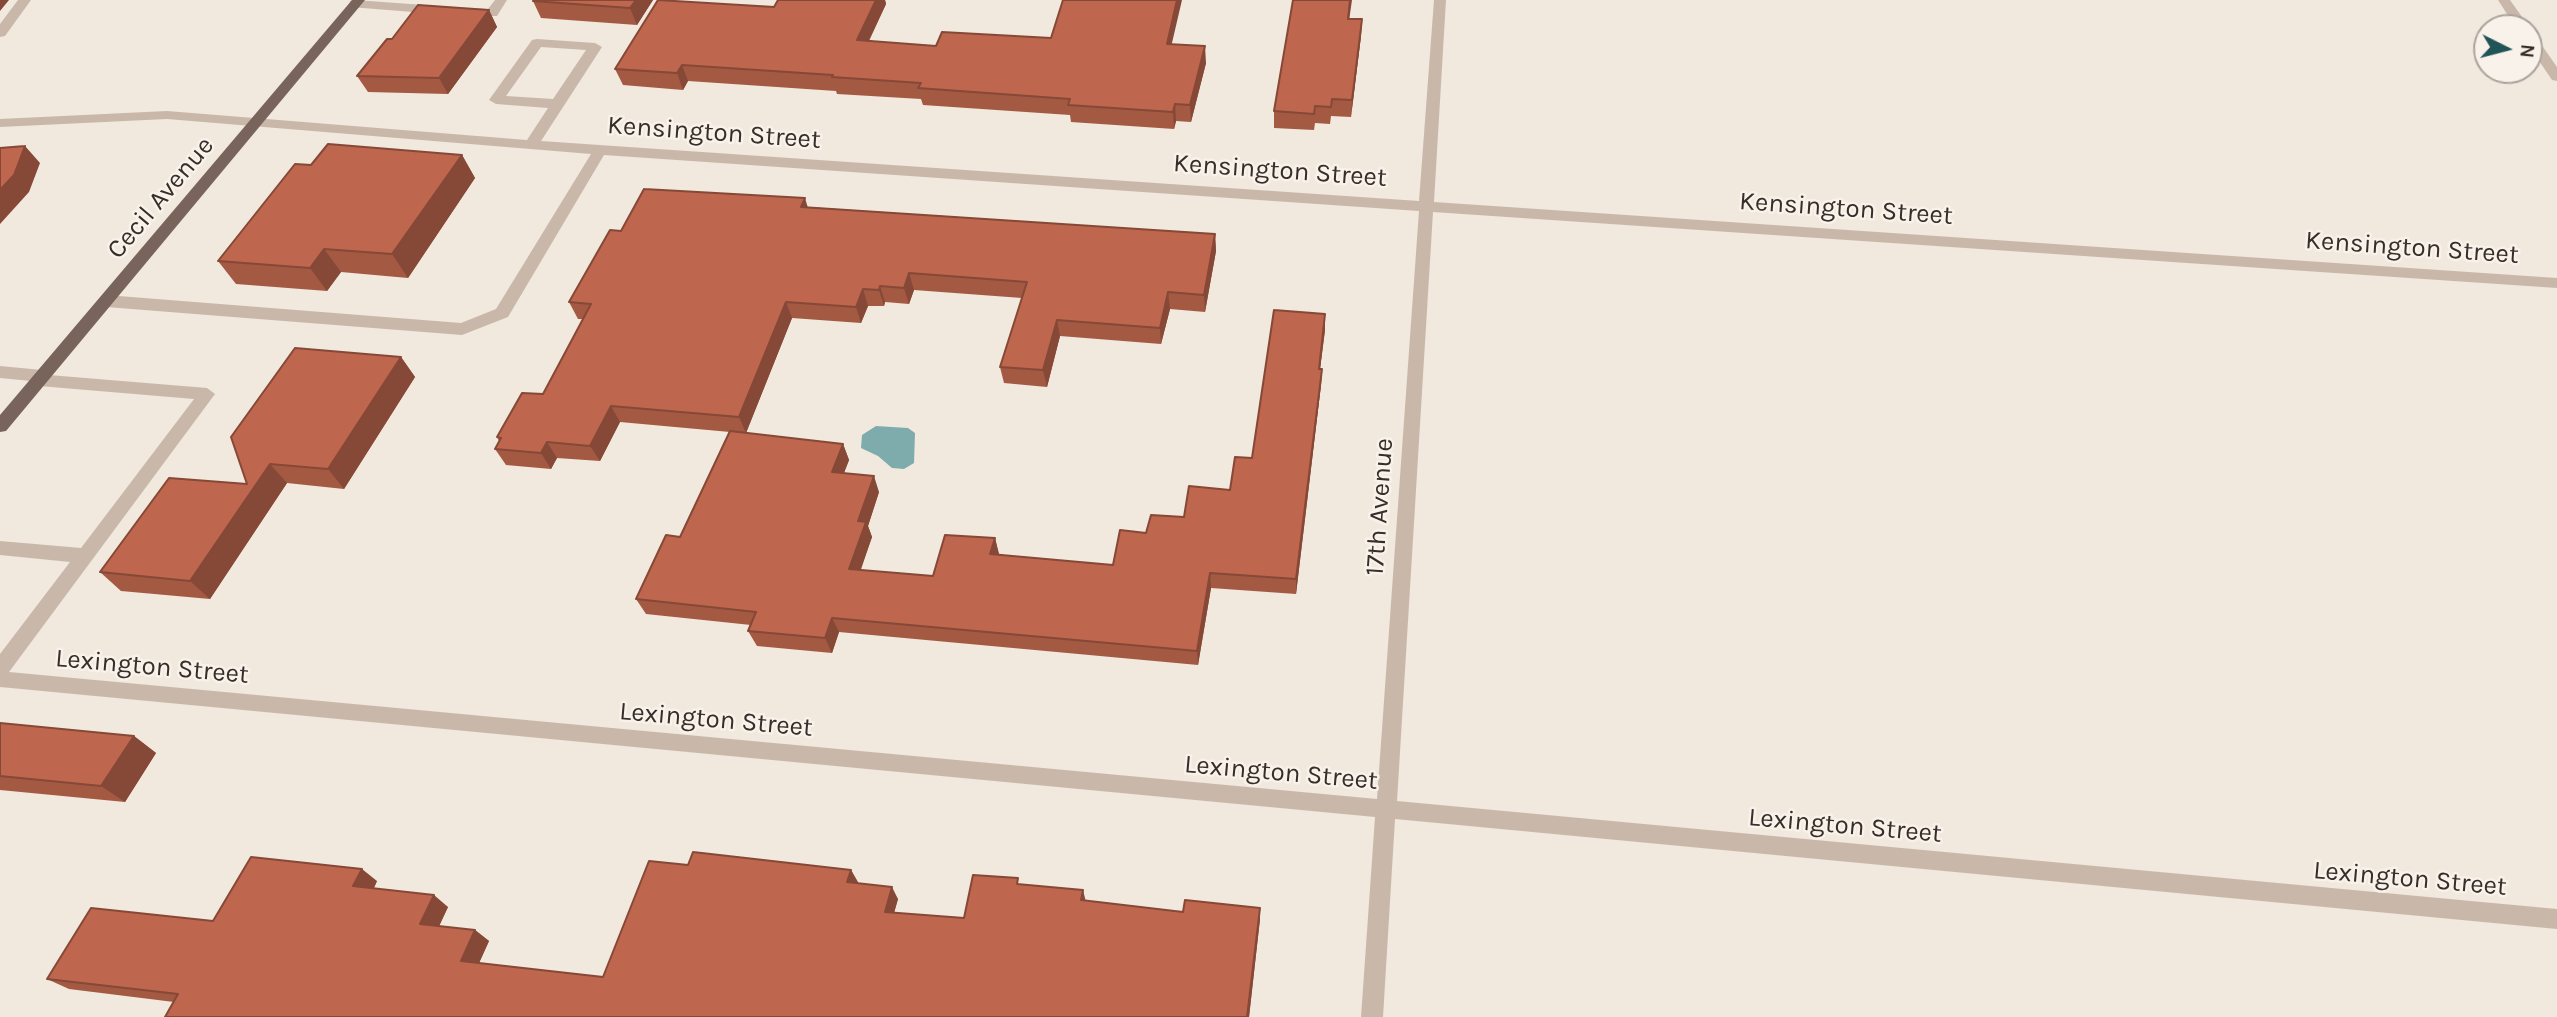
<!DOCTYPE html>
<style>
body{margin:0}
#map{position:relative;width:2557px;height:1017px;overflow:hidden;background:#f1e8de;font-family:Karla,sans-serif}
canvas{display:block}
.north{position:absolute;left:2473px;top:14px;width:70px;height:70px;box-sizing:border-box;background:#f9f2ea;border:2px solid #aba39d;border-radius:50%;rotate:96deg;font-size:19px;font-weight:700;line-height:28px;text-align:center;color:#372d29}
.north::after{content:'';display:block;margin:auto;width:24px;height:32px;background:#215456;clip-path:polygon(50% 0,100% 100%,50% 72%,0 100%)}
</style>
<div id="map">
<canvas width="2557" height="1017"></canvas>
<div class="north">N</div>
</div>
<script>
const g = document.querySelector('canvas').getContext('2d');
g.lineJoin = 'round';
function paint(path, color) {
  g.fillStyle = color;
  g.fill(path, 'evenodd');
}
function shape(rows) {
  const path = new Path2D();
  for (const r of rows) {
    path.moveTo(r[0], r[1]);
    for (let i = 2; i < r.length; i += 2) path.lineTo(r[i], r[i + 1]);
  }
  return path;
}
function trace(path, color, width, dash) {
  g.strokeStyle = color;
  g.lineWidth = width;
  g.lineCap = dash ? 'butt' : 'round';
  g.setLineDash(dash || []);
  g.stroke(path);
}
function label(font, color, halo, rows, align = 'center') {
  g.font = font + ' Karla,sans-serif';
  g.lineWidth = 5;
  g.setLineDash([]);
  g.textBaseline = 'middle';
  g.strokeStyle = halo;
  g.fillStyle = color;
  for (const [text, x, y, turn = 0] of rows) {
    g.save();
    g.translate(x, y);
    g.rotate((+turn || 0) * Math.PI / 180);
    g.textAlign = isNaN(turn) ? turn : align;
    if (halo) g.strokeText(text, 0, 0);
    g.fillText(text, 0, 0);
    g.restore();
  }
}
const water = shape([
 [876,426,908,428,915,433,914,463,904,469,892,468,878,456,861,448,862,435]
]);
const minor = shape([
 [18,0,31,0,5,36,0,37,0,24,18,0],
 [355,0,438,6,444,10,438,14,350,7,350,1,355,0],
 [495,0,507,0,497,16,469,16,463,12,469,8,488,9,495,0],
 [1434,0,1446,0,1434,202,2557,278,2557,288,1433,212,1397,801,2557,909,2557,929,1395,819,1383,1017,1361,1017,1375,817,0,687,0,654,70,562,0,555,0,541,81,548,194,399,39,386,31,381,0,378,0,366,42,370,49,375,207,388,215,394,9,672,1377,799,1419,211,604,155,508,317,462,335,106,307,98,301,106,295,461,323,496,309,591,154,167,119,0,127,0,119,167,111,527,140,548,108,496,104,489,100,532,40,537,39,595,43,602,47,541,141,1419,201,1434,0],
 [541,47,586,50,553,99,506,96,541,47],
 [2498,0,2510,0,2530,28,2529,29,2516,28,2498,0],
 [2529,33,2534,34,2557,67,2557,81,2552,80,2529,46,2529,33]
]);
const major = shape([
 [352,0,365,0,6,431,0,432,0,415,352,0]
]);
const wall = shape([
 [534,0,653,0,637,25,541,18,533,1],
 [778,0,885,0,886,4,869,41,936,46,1172,44,1206,63,1191,122,1176,121,1174,129,1071,122,1070,115,923,105,921,99,837,94,836,91,688,81,683,90,623,85,615,69,774,7],
 [489,10,497,27,448,94,368,92,357,76,392,39],
 [1349,19,1362,19,1361,36,1351,117,1331,116,1330,124,1315,123,1314,130,1274,128,1274,111],
 [462,155,475,178,408,278,341,272,327,291,236,284,218,261,311,165],
 [808,207,1215,234,1216,251,1205,312,1170,309,1161,344,1060,336,1047,387,1004,383,1000,367,1022,298,914,290,909,304,885,302,884,306,868,306,861,323,792,318,746,433,843,444,849,460,844,473,879,492,868,526,872,537,860,570,933,576,995,538,999,555,1113,565,1146,533,1184,517,1230,490,1252,458,1325,314,1325,330,1320,369,1322,369,1321,385,1296,594,1211,588,1198,665,839,632,832,653,757,646,748,631,751,625,646,614,636,599,680,537,730,432,620,422,600,461,557,458,551,469,506,465,495,449,499,441,497,437,543,394,583,319,578,319,569,302,621,231],
 [401,357,415,377,344,489,287,483,210,599,121,591,100,572,247,484,231,437],
 [0,723,134,736,156,753,125,802,0,790],
 [688,865,851,870,858,883,898,899,894,913,964,918,1020,884,1086,901,1183,912,1260,908,1260,919,1249,1017,165,1017,174,1002,69,989,47,979,213,921,377,881,374,888,448,907,439,926,475,930,489,941,479,963,603,977]
]);
const shadedWall = shape([
 [0,0,9,0,0,11],
 [636,0,653,0,637,25,630,8],
 [876,0,885,0,886,4,861,57,857,40],
 [1177,0,1182,0,1168,60,1167,44],
 [1350,0,1352,0,1347,35,1348,19],
 [489,10,497,27,448,94,439,78],
 [1362,19,1361,36,1351,117,1352,100],
 [1205,46,1206,63,1191,122,1190,105],
 [682,65,688,81,683,90,677,73],
 [1175,104,1176,121,1174,129,1173,112],
 [25,146,40,163,29,192,0,224,0,190],
 [462,155,475,178,408,278,392,254],
 [805,198,810,215,801,207],
 [1215,234,1216,251,1205,312,1204,295],
 [324,249,341,272,327,291,310,268],
 [909,273,914,290,909,304,904,288],
 [880,286,885,302,884,306,879,290],
 [863,289,868,306,861,323,856,307],
 [1168,292,1170,309,1161,344,1160,328],
 [786,302,792,318,746,433,739,417],
 [1325,314,1325,330,1318,385,1319,369],
 [1057,320,1060,336,1047,387,1043,370],
 [401,357,415,377,344,489,328,469],
 [1322,369,1321,385,1296,594,1296,579],
 [611,406,620,422,600,461,590,446],
 [547,442,557,458,551,469,541,453],
 [843,444,849,460,838,488,832,472],
 [270,464,287,483,210,599,190,581],
 [874,476,879,492,868,526,872,537,856,584,849,569,858,521],
 [995,538,999,554,995,569,990,554],
 [1210,573,1211,588,1198,665,1197,651],
 [832,618,839,632,832,653,825,638],
 [134,736,156,753,125,802,101,786],
 [362,869,377,881,369,898,353,886],
 [851,870,858,882,855,894,847,882],
 [892,887,898,899,891,923,885,912],
 [1083,890,1086,902,1081,900],
 [434,895,448,907,435,935,420,924],
 [1260,908,1260,919,1249,1017,1247,1017],
 [475,930,489,941,475,972,461,961]
]);
const building = shape([
 [534,0,636,0,630,8,533,1,534,0],
 [658,0,774,7,778,0,876,0,857,40,936,46,942,32,1051,38,1063,0,1177,0,1167,44,1205,46,1190,105,1175,104,1173,112,1068,105,1070,99,918,88,921,83,832,77,833,75,682,65,677,73,615,69,658,0],
 [1293,0,1350,0,1348,19,1362,19,1352,100,1332,99,1331,107,1315,106,1314,114,1274,111,1293,0],
 [418,5,489,10,439,78,357,76,387,39,392,39,418,5],
 [328,144,462,155,392,254,324,249,310,268,218,261,295,164,311,165,328,144],
 [25,146,14,175,0,190,0,148,25,146],
 [644,189,805,198,801,207,1215,234,1204,295,1168,292,1160,328,1057,320,1043,370,1000,367,1027,282,909,273,904,288,880,286,879,290,863,289,856,307,786,302,739,417,611,406,590,446,547,442,541,453,495,449,501,438,497,437,522,393,543,394,591,304,569,302,610,230,621,231,644,189],
 [1274,310,1325,314,1319,369,1322,369,1296,579,1210,573,1197,651,832,618,825,638,748,631,756,612,636,599,666,535,680,537,730,431,843,444,832,472,874,476,858,521,866,522,849,569,933,576,945,535,995,538,990,554,1113,565,1120,530,1146,533,1151,515,1184,517,1189,486,1230,490,1235,457,1252,458,1274,310],
 [295,348,401,357,328,469,270,464,190,581,100,572,169,478,247,484,231,437,295,348],
 [0,723,134,736,101,786,0,776,0,723],
 [693,852,851,870,847,882,892,887,885,912,964,918,973,875,1018,878,1017,884,1083,890,1081,900,1183,912,1185,900,1260,908,1247,1017,165,1017,178,994,47,979,91,908,213,921,251,857,362,869,353,886,434,895,420,924,475,930,461,961,603,977,649,861,688,865,693,852]
]);
const streetNames = [
 ["Kensington Street",714,133,4],
 ["Kensington Street",1280,171,4],
 ["Cecil Avenue",161,198,-50],
 ["Kensington Street",1846,209,4],
 ["Kensington Street",2412,248,4],
 ["17th Avenue",1380,507,-86],
 ["Lexington Street",152,667,5],
 ["Lexington Street",716,720,5],
 ["Lexington Street",1281,773,5],
 ["Lexington Street",1845,826,5],
 ["Lexington Street",2410,879,5]
];
paint(water, '#7eacad');
paint(minor, '#c9b8aa');
paint(major, '#78645b');
paint(wall, '#a45943');
paint(shadedWall, '#864837');
paint(building, '#bf674e');
trace(building, '#864837', 2);
label('26px', '#372d29', '#f9f2ea', streetNames);
</script>
